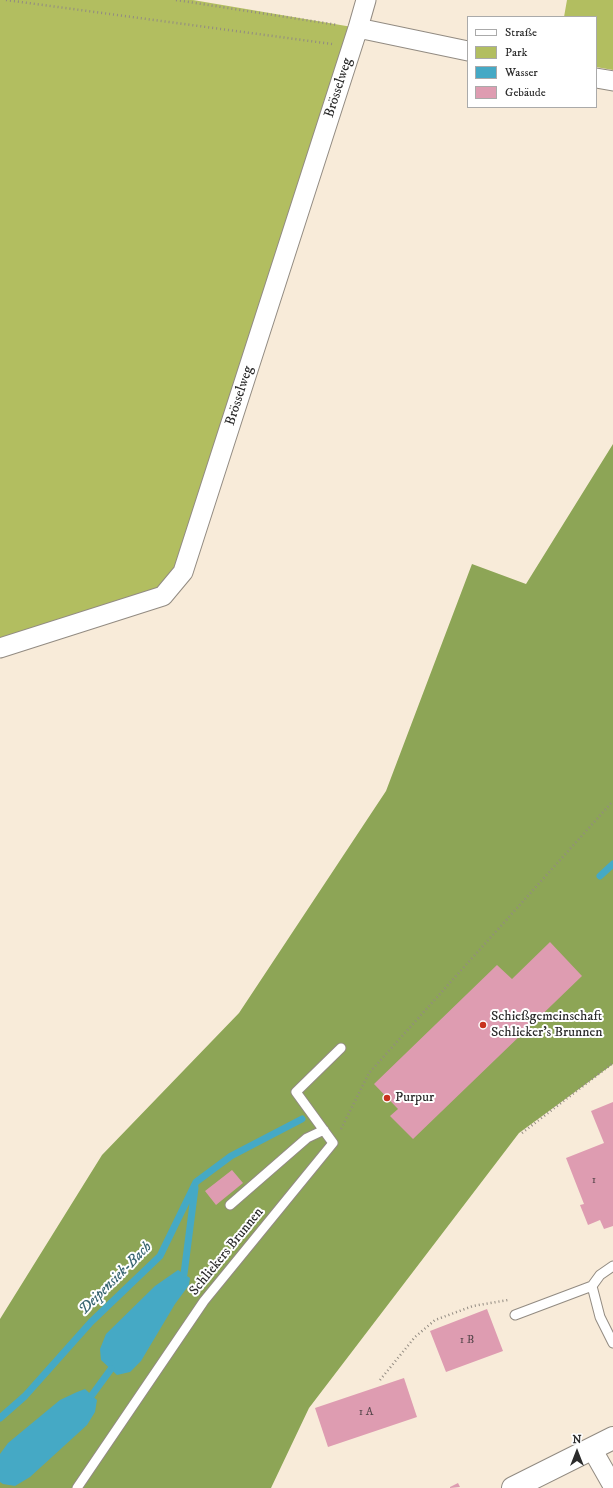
<!DOCTYPE html>
<meta charset="utf-8">
<style>
body{margin:0}
#map{position:relative;width:613px;height:1488px;overflow:hidden;background:#f8ebd9;font-family:"IM FELL DW Pica",serif}
canvas{display:block}
.legend{position:absolute;left:467px;top:16px;width:130px;height:92px;box-sizing:border-box;background:#fff;border:1px solid #aaa;margin:0;padding:5px 7px;list-style:none;font-size:12px;color:#2b2b2b}
.legend li{display:flex;align-items:center;gap:8px;height:20px}
.legend b{width:20px;border:1px solid #aaa}
.north{position:absolute;left:557px;top:1432px;width:40px;height:40px;-webkit-text-stroke:3px #fff;paint-order:stroke;rotate:0deg;font-size:11px;font-weight:700;line-height:16px;text-align:center;color:#2b2b2b}
.north::after{content:'';display:block;margin:auto;width:14px;height:18px;background:#2b2b2b;clip-path:polygon(50% 0,100% 100%,50% 72%,0 100%)}
</style>
<div id="map">
<canvas width="613" height="1488"></canvas>
<ul class="legend">
<li><b style="height:5px;background:#fff"></b>Straße</li>
<li><b style="height:11px;background:#b2be60"></b>Park</li>
<li><b style="height:11px;background:#45a9c5"></b>Wasser</li>
<li><b style="height:11px;background:#de9cb1"></b>Gebäude</li>
</ul>
<div class="north">N</div>
</div>
<script>
const g = document.querySelector('canvas').getContext('2d');
g.lineJoin = 'round';
function paint(path, color) {
  g.fillStyle = color;
  g.fill(path, 'evenodd');
}
function shape(rows) {
  const path = new Path2D();
  for (const r of rows) {
    path.moveTo(r[0], r[1]);
    for (let i = 2; i < r.length; i += 2) path.lineTo(r[i], r[i + 1]);
  }
  return path;
}
function trace(path, color, width, dash) {
  g.strokeStyle = color;
  g.lineWidth = width;
  g.lineCap = dash ? 'butt' : 'round';
  g.setLineDash(dash || []);
  g.stroke(path);
}
function label(font, color, halo, rows, align = 'center') {
  g.font = font + ' "IM FELL DW Pica",serif';
  g.lineWidth = 4;
  g.setLineDash([]);
  g.textBaseline = 'middle';
  g.strokeStyle = halo;
  g.fillStyle = color;
  for (const [text, x, y, turn = 0] of rows) {
    g.save();
    g.translate(x, y);
    g.rotate((+turn || 0) * Math.PI / 180);
    g.textAlign = isNaN(turn) ? turn : align;
    if (halo) g.strokeText(text, 0, 0);
    g.fillText(text, 0, 0);
    g.restore();
  }
}
const green = shape([
 [0,0,193,0,358,28,183,572,163,596,0,648],
 [567,0,613,0,613,70,596,67,596,17,564,17]
]);
const forest = shape([
 [613,444,613,1064,519,1133,309,1408,271,1488,0,1488,0,1319,102,1155,239,1013,386,791,472,564,526,584]
]);
const water = shape([
 [178,1270,190,1278,189,1285,175,1304,141,1361,130,1372,117,1375,101,1360,100,1349,106,1334,155,1286],
 [85,1389,97,1400,95,1412,87,1425,30,1477,15,1486,3,1484,0,1482,0,1454,8,1443,60,1400,77,1392]
]);
const stream = shape([
 [600,876,613,864],
 [184,1274,195,1188],
 [92,1395,111,1369],
 [0,1418,25,1396,91,1322,160,1256,196,1182,231,1156,302,1119]
]);
const building = shape([
 [550,942,582,976,413,1139,390,1116,398,1109,374,1084,497,965,512,979],
 [613,1102,613,1226,604,1229,600,1220,588,1225,580,1205,584,1204,566,1158,604,1143,591,1111],
 [232,1170,243,1183,216,1205,205,1191],
 [487,1309,503,1351,446,1372,430,1331],
 [404,1378,417,1417,328,1447,315,1408],
 [458,1483,460,1487,450,1488,450,1487]
]);
const path = shape([
 [6,0,332,44],
 [176,0,338,25],
 [341,1129,369,1073,613,801],
 [522,1133,613,1063],
 [380,1380,415,1337,435,1320,473,1306,508,1300]
]);
const service = shape([
 [230,1205,307,1138,324,1130],
 [613,1266,600,1275,592,1286,600,1317,613,1343],
 [515,1315,592,1286],
 [77,1488,204,1301,333,1143,296,1092,341,1048]
]);
const minor = shape([
 [358,28,468,51],
 [596,78,613,81],
 [0,648,163,596,183,572,358,28,366,0],
 [592,1449,613,1486]
]);
const secondary = shape([
 [513,1488,613,1438]
]);
const markers = [
 [483,1025,4,"#c8321e"],
 [387,1098,4,"#c8321e"]
];
const numberNames = [
 ["1",594,1181],
 ["1 B",467,1341],
 ["1 A",366,1413]
];
const streetNames = [
 ["Brösselweg",339,88,-72],
 ["Brösselweg",240,396,-72],
 ["Schliekers Brunnen",227,1252,-51]
];
const poiNames = [
 ["Schießgemeinschaft",491,1017],
 ["Schlieker's Brunnen",491,1033],
 ["Purpur",395,1098]
];
const waterNames = [
 ["Deipensiek-Bach",116,1279,-45]
];
paint(green, '#b2be60');
paint(forest, '#8da556');
paint(water, '#45a9c5');
trace(stream, '#45a9c5', 7);
paint(building, '#de9cb1');
trace(service, '#928b82', 11);
trace(minor, '#928b82', 21);
trace(secondary, '#928b82', 24);
trace(path, '#928b82', 2.5, [1, 3]);
trace(service, '#fff', 9);
trace(minor, '#fff', 19);
trace(secondary, '#fff', 22);
for (const [x, y, r, color] of markers) {
  const dot = new Path2D();
  dot.arc(x, y, r, 0, 2 * Math.PI);
  g.fillStyle = color;
  g.fill(dot);
  trace(dot, '#fff', 1.5);
}
label('12px', '#58474c', null, numberNames);
label('14px', '#2b2b2b', '#fff', streetNames);
label('14px', '#2b2b2b', '#fff', poiNames, 'left');
label('italic 15px', '#376470', '#fff', waterNames);
</script>
